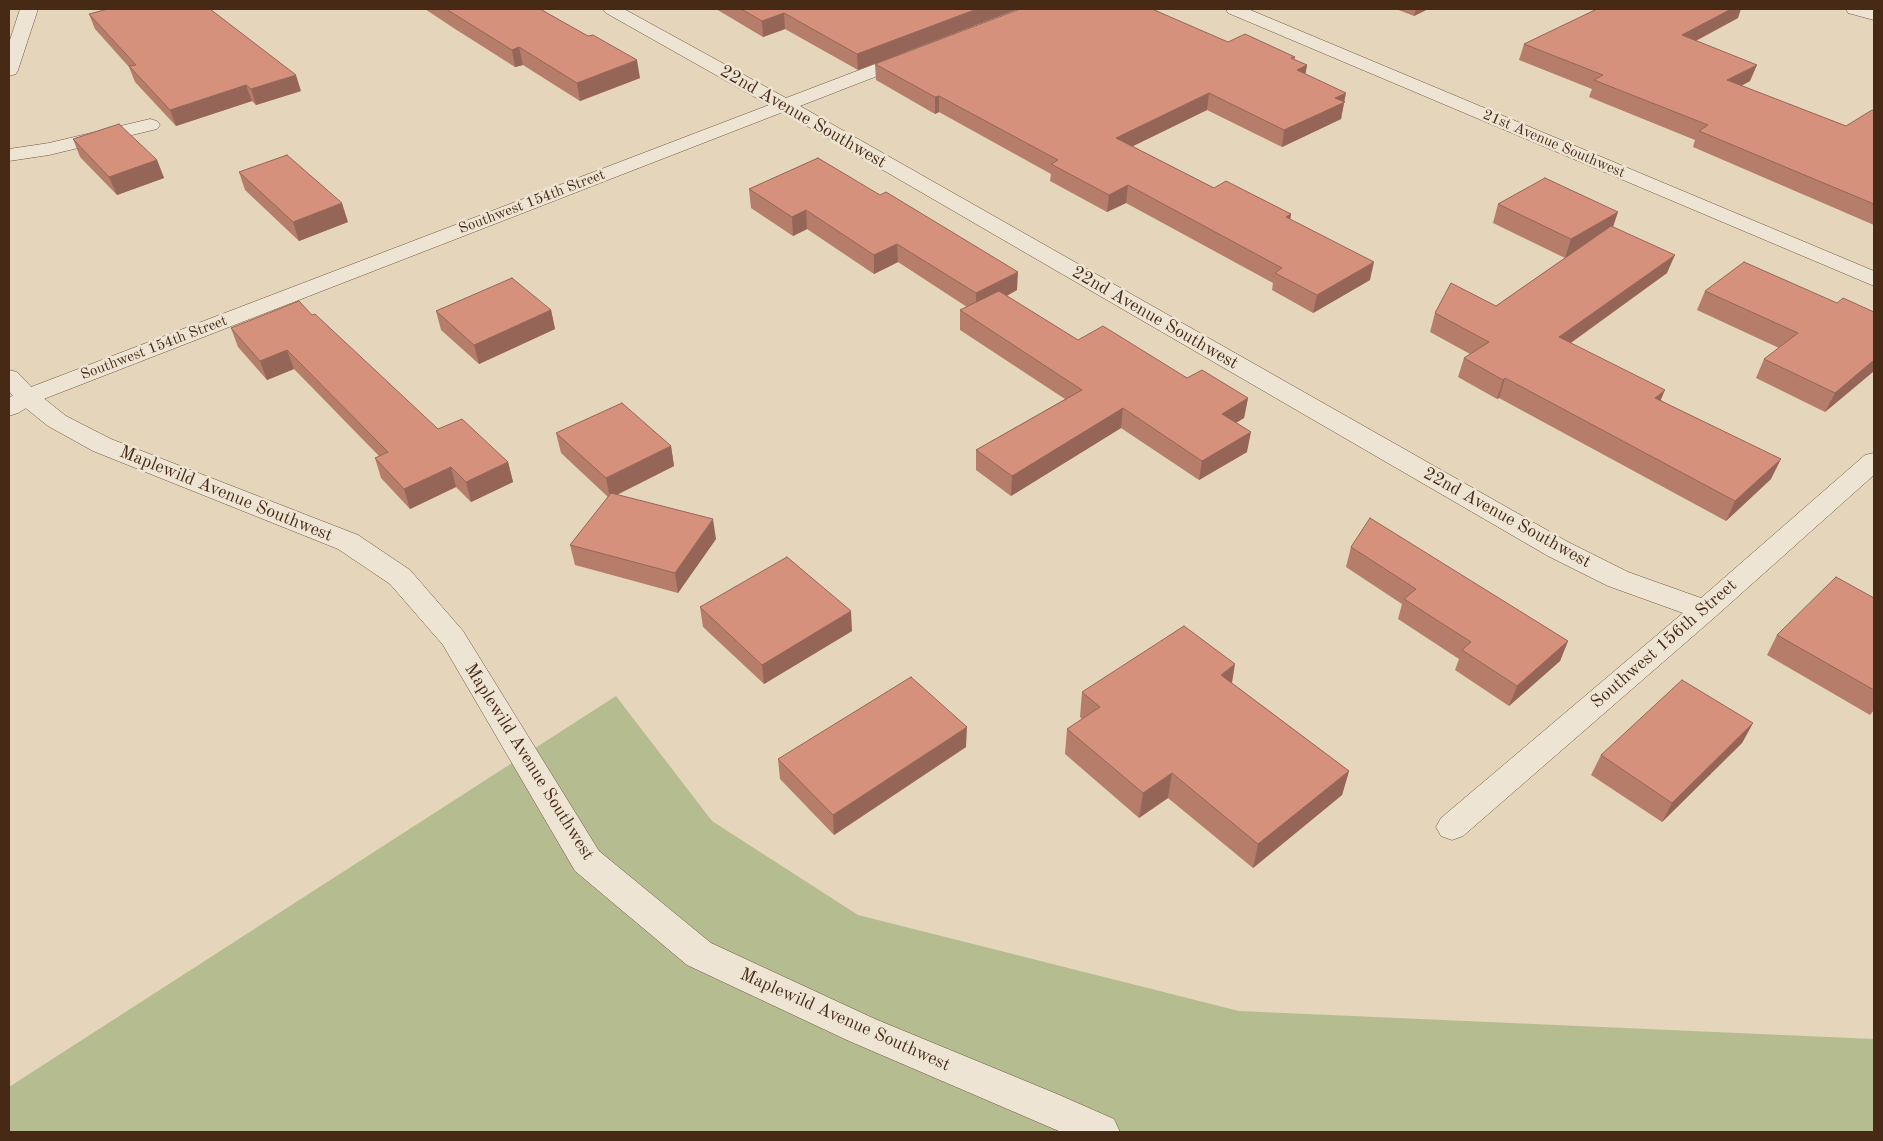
<!DOCTYPE html>
<style>
body{margin:0}
#map{position:relative;width:1883px;height:1141px;overflow:hidden;background:#e5d5bb;font-family:"Old Standard TT",serif}
canvas{display:block}
.frame{position:absolute;inset:0;border:10px solid #472a15;pointer-events:none}
</style>
<div id="map">
<canvas width="1883" height="1141"></canvas>
<div class="frame"></div>
</div>
<script>
const g = document.querySelector('canvas').getContext('2d');
g.lineJoin = 'round';
function paint(path, color) {
  g.fillStyle = color;
  g.fill(path, 'evenodd');
}
function shape(rows) {
  const path = new Path2D();
  for (const r of rows) {
    path.moveTo(r[0], r[1]);
    for (let i = 2; i < r.length; i += 2) path.lineTo(r[i], r[i + 1]);
  }
  return path;
}
function trace(path, color, width, dash) {
  g.strokeStyle = color;
  g.lineWidth = width;
  g.lineCap = dash ? 'butt' : 'round';
  g.setLineDash(dash || []);
  g.stroke(path);
}
function label(font, color, halo, rows, align = 'center') {
  g.font = font + ' "Old Standard TT",serif';
  g.lineWidth = 5;
  g.setLineDash([]);
  g.textBaseline = 'middle';
  g.strokeStyle = halo;
  g.fillStyle = color;
  for (const [text, x, y, turn = 0] of rows) {
    g.save();
    g.translate(x, y);
    g.rotate((+turn || 0) * Math.PI / 180);
    g.textAlign = isNaN(turn) ? turn : align;
    if (halo) g.strokeText(text, 0, 0);
    g.fillText(text, 0, 0);
    g.restore();
  }
}
const green = shape([
 [616,696,712,821,858,915,1239,1011,1874,1039,1874,1132,9,1132,9,1087]
]);
const service = shape([
 [150,119,157,121,160,125,157,129,49,155,9,161,9,149,49,143,150,119]
]);
const minor = shape([
 [603,9,624,9,786,98,904,53,910,52,916,53,919,57,916,61,800,106,1568,542,1628,572,1701,598,1865,455,1874,453,1874,475,1715,617,1463,836,1452,840,1441,836,1436,827,1441,818,1683,613,1608,586,1548,556,783,112,36,402,18,413,9,416,9,398,18,392,769,105,606,13,603,9],
 [1846,9,1874,10,1874,20,1848,13,1846,9]
]);
const tertiary = shape([
 [20,9,38,9,18,70,16,74,9,76,9,43,20,9],
 [1226,9,1248,9,1874,271,1874,286,1228,13,1226,9],
 [9,370,17,372,36,392,66,416,111,439,358,535,410,570,463,631,599,851,711,943,875,1019,1057,1094,1114,1119,1120,1132,1061,1132,849,1041,687,965,575,871,443,645,390,584,338,549,93,451,48,426,18,402,9,391,9,370]
]);
const wall = shape([
 [425,9,540,9,640,78,580,101,523,65,515,67,452,27],
 [716,9,1018,9,858,70,785,29,763,37],
 [1396,9,1428,9,1414,16],
 [89,14,301,91,256,105,252,101,176,126,135,82,129,67,95,29],
 [1738,18,1696,41,1750,81,1741,86,1846,126,1874,111,1874,225,1693,147,1695,140,1589,97,1592,89,1519,60,1524,44],
 [1228,42,1295,57,1294,60,1307,65,1305,74,1344,102,1341,119,1282,147,1207,110,1132,146,1214,188,1291,214,1290,220,1370,280,1313,313,1272,290,1273,283,1126,203,1107,212,1050,181,1051,174,939,112,935,114,876,80,875,64],
 [73,139,157,160,164,178,117,195,80,157],
 [818,158,1017,290,1007,296,1078,340,1248,398,1244,418,1236,423,1247,452,1199,480,1121,428,1011,496,976,470,976,450,1065,399,960,330,960,310,967,307,898,262,874,274,807,229,793,236,751,208,749,189],
 [239,172,348,222,299,241,245,190],
 [1498,204,1613,227,1667,273,1571,343,1661,400,1771,479,1726,521,1499,398,1497,399,1458,377,1464,358,1470,354,1430,332,1435,313,1496,306,1565,258,1493,223],
 [1705,291,1837,303,1874,312,1874,371,1825,412,1756,378,1764,359,1779,348,1697,310],
 [551,310,555,329,479,364,441,330,436,311],
 [312,315,438,429,508,462,513,482,471,502,456,487,410,509,381,478,375,458,379,456,294,369,267,380,238,347,231,328],
 [556,433,671,446,674,466,617,495,716,539,678,593,575,565,570,545,608,497,561,453],
 [1351,547,1568,641,1560,661,1509,706,1455,670,1459,659,1398,619,1402,604,1346,567],
 [1874,598,1874,710,1870,715,1767,655,1777,635],
 [700,607,852,631,764,684,703,627],
 [1232,683,1349,771,1342,795,1253,868,1168,798,1139,818,1065,754,1067,729,1082,719,1080,717,1082,692],
 [1753,723,1742,743,1662,822,1591,775,1601,755],
 [966,747,834,835,780,779,778,759]
]);
const shadedWall = shape([
 [977,9,1018,9,858,70,857,54],
 [1416,9,1428,9,1414,16],
 [1731,9,1741,9,1738,18,1676,51,1682,35],
 [784,13,785,29,763,37,762,21],
 [519,47,523,65,515,67,512,50],
 [637,60,640,78,580,101,577,83],
 [1307,65,1304,82,1297,70],
 [1757,65,1750,81,1720,97,1727,80],
 [296,75,301,91,256,105,251,89],
 [246,85,252,101,176,126,170,110],
 [1209,93,1207,110,1115,155,1116,138],
 [1346,93,1341,119,1282,147,1284,130,1335,98],
 [939,96,939,112,935,114,935,97],
 [157,160,164,178,117,195,109,177],
 [1128,185,1126,203,1107,212,1109,195],
 [342,203,348,222,299,241,293,222],
 [806,210,807,229,793,236,792,217],
 [1618,212,1612,230,1565,258,1571,239],
 [1291,214,1288,232,1286,217],
 [897,244,898,262,874,274,874,255],
 [1675,255,1667,273,1552,356,1559,337],
 [1374,262,1370,280,1313,313,1317,295],
 [1018,272,1017,290,976,312,976,293],
 [551,310,555,329,479,364,474,345],
 [287,350,294,369,267,380,260,361],
 [1874,360,1874,371,1825,412,1835,393],
 [1505,378,1499,398,1497,399,1503,380],
 [1665,390,1657,409,1655,398],
 [1248,398,1244,418,1219,433,1222,414],
 [1123,408,1121,428,1011,496,1012,476],
 [1251,432,1247,452,1199,480,1202,461],
 [671,446,674,466,610,498,606,478],
 [1781,459,1771,479,1726,521,1735,501],
 [508,462,513,482,471,502,466,482],
 [451,467,456,487,410,509,404,489],
 [713,519,716,539,678,593,675,573],
 [851,611,852,631,764,684,762,665],
 [1568,641,1560,661,1509,706,1517,686],
 [1235,664,1231,689,1221,675],
 [1753,723,1742,743,1662,822,1672,803],
 [967,727,966,747,834,835,833,815],
 [1349,771,1342,795,1253,868,1258,844],
 [1172,773,1168,798,1139,818,1143,793]
]);
const building = shape([
 [108,9,210,9,296,75,251,89,246,85,170,110,129,66,136,65,89,14,108,9],
 [446,9,540,9,588,36,593,35,637,60,577,83,519,47,512,50,446,9],
 [741,9,977,9,857,54,784,13,762,21,741,9],
 [1020,9,1152,9,1228,42,1245,34,1295,57,1291,58,1307,65,1297,70,1346,93,1335,98,1345,102,1284,130,1209,93,1116,138,1214,188,1226,181,1291,214,1286,217,1374,262,1317,295,1275,273,1282,268,1128,185,1109,195,1051,164,1058,160,939,96,935,97,875,64,1020,9],
 [1597,9,1731,9,1682,35,1757,65,1727,80,1846,126,1872,110,1874,111,1874,204,1699,131,1708,125,1594,80,1603,75,1524,44,1597,9],
 [119,124,157,160,109,177,73,139,119,124],
 [287,155,342,203,293,222,239,172,287,155],
 [818,158,880,195,886,192,1018,272,976,293,897,244,874,255,806,210,792,217,749,189,818,158],
 [1545,178,1618,212,1571,239,1498,204,1545,178],
 [1611,226,1675,255,1559,337,1665,390,1655,398,1781,459,1735,501,1505,378,1503,380,1464,358,1489,342,1435,313,1451,283,1496,306,1611,226],
 [1744,262,1837,303,1843,298,1874,312,1874,360,1835,393,1764,359,1798,333,1705,291,1744,262],
 [512,278,551,310,474,345,436,311,512,278],
 [999,291,1078,340,1103,326,1187,378,1202,370,1248,398,1222,414,1251,432,1202,461,1123,408,1012,476,976,450,1082,390,960,310,999,291],
 [299,301,312,315,315,314,438,429,462,419,508,462,466,482,451,467,404,489,375,458,388,452,287,350,260,361,231,328,299,301],
 [622,403,671,446,606,478,556,433,622,403],
 [611,493,713,519,675,573,570,545,611,493],
 [1370,518,1568,641,1517,686,1462,650,1471,642,1404,599,1416,589,1351,547,1370,518],
 [787,557,851,611,762,665,700,607,787,557],
 [1836,577,1874,598,1874,690,1777,635,1836,577],
 [1184,626,1235,664,1221,675,1349,771,1258,844,1172,773,1143,793,1067,729,1100,707,1082,692,1184,626],
 [911,677,967,727,833,815,778,759,911,677],
 [1682,680,1753,723,1672,803,1601,755,1682,680]
]);
const farStreetnames = [
 ["21st Avenue Southwest",1554,144,23],
 ["Southwest 154th Street",532,202,-21],
 ["Southwest 154th Street",154,348,-21]
];
const streetNames = [
 ["22nd Avenue Southwest",803,117,30],
 ["22nd Avenue Southwest",1155,318,30],
 ["Maplewild Avenue Southwest",226,494,22],
 ["22nd Avenue Southwest",1507,518,29],
 ["Southwest 156th Street",1664,644,-41],
 ["Maplewild Avenue Southwest",529,762,58],
 ["Maplewild Avenue Southwest",845,1020,24]
];
paint(green, '#b5bd90');
trace(service, '#6e553e', 1);
trace(minor, '#6e553e', 1);
trace(tertiary, '#6e553e', 1);
paint(service, '#eee4d3');
paint(minor, '#eee4d3');
paint(tertiary, '#eee4d3');
paint(wall, '#b77d6b');
paint(shadedWall, '#956657');
paint(building, '#d5917c');
trace(building, '#956657', 1);
label('15px', '#472a15', '#eee4d3', farStreetnames);
label('18px', '#472a15', '#eee4d3', streetNames);
</script>
